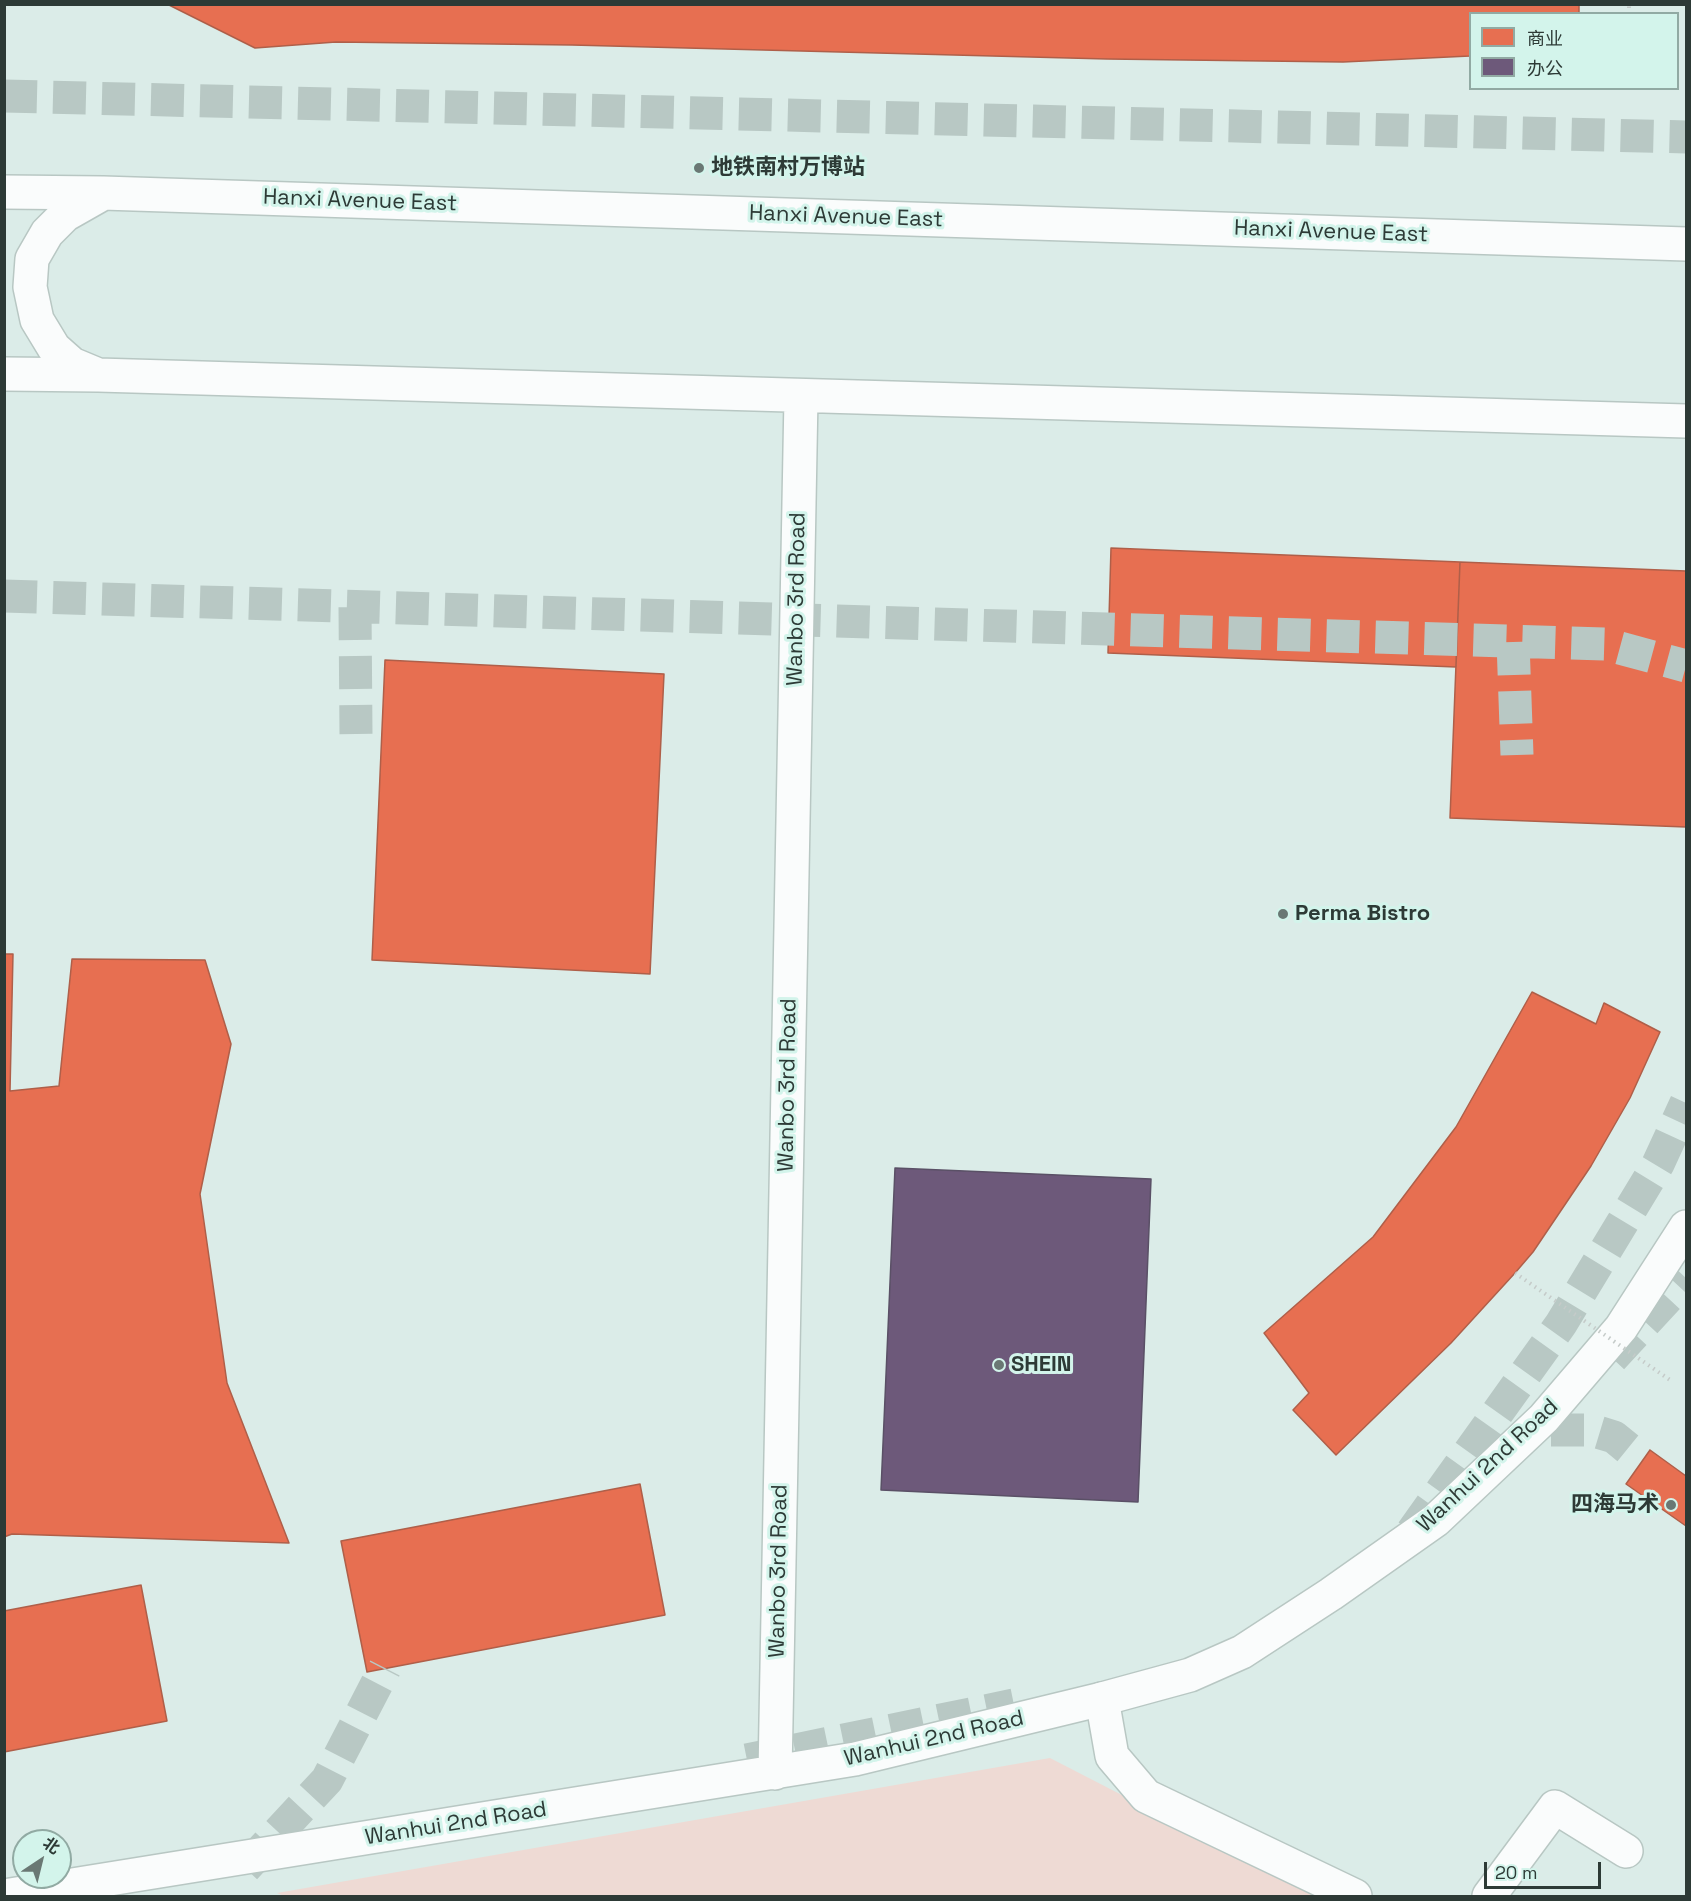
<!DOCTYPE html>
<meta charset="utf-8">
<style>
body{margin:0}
#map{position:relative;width:1691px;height:1901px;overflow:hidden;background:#dbece8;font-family:"Space Grotesk","Noto Sans SC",sans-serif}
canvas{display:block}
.frame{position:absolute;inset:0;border:6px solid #2d3a36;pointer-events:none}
.legend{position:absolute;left:1469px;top:12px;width:210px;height:78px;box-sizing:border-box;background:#d3f4eb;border:2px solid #91aaa3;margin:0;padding:8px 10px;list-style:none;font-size:18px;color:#2d3a36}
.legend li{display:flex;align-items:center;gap:12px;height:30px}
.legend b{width:30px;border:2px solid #91aaa3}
.north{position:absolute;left:12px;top:1829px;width:60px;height:60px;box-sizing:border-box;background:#d3f4eb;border:2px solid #91aaa3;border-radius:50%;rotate:35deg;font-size:16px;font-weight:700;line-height:24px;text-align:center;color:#2d3a36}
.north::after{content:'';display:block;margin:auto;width:21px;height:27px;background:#6a7874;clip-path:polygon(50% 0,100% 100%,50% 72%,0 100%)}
.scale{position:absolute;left:1484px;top:1862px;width:117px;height:27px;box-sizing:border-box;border:3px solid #2d3a36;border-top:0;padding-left:8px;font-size:18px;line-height:21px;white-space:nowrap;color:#2d3a36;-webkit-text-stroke:4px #d3f4eb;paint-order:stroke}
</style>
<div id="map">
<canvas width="1691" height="1901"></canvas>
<div class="frame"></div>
<ul class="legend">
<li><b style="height:16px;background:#e76f51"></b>商业</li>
<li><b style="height:16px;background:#6d597a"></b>办公</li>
</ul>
<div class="north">北</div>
<div class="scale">20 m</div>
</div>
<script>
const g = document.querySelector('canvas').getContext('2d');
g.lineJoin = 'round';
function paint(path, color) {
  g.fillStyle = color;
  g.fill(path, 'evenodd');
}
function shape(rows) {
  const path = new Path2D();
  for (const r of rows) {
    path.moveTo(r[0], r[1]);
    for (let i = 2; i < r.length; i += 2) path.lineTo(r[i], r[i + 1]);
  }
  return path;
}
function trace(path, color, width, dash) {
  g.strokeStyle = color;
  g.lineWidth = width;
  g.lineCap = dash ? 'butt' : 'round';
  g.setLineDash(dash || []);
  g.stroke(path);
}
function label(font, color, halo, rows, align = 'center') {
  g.font = font + ' "Space Grotesk","Noto Sans SC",sans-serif';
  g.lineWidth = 6;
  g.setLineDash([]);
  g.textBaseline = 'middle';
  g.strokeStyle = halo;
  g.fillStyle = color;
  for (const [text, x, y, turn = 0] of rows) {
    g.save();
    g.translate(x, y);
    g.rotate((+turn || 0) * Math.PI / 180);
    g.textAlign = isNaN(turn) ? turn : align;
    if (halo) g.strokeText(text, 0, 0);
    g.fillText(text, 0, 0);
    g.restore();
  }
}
const green = shape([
 [1050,1758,1318,1896,284,1896,277,1893]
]);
const shops = shape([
 [167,4,1579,4,1579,14,1470,14,1470,56,1343,62,1107,59,572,45,336,42,255,48,167,4],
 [1111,548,1460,562,1456,667,1108,653,1111,548],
 [1460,562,1686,571,1686,827,1450,818,1460,562],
 [385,660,664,674,650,974,372,960,385,660],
 [4,954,13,954,10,1091,59,1086,72,959,205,960,231,1044,200,1194,227,1383,289,1543,12,1534,4,1537,4,954],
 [1532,992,1596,1024,1604,1003,1660,1032,1630,1098,1591,1166,1533,1252,1515,1273,1451,1343,1336,1455,1293,1410,1309,1393,1264,1333,1373,1237,1456,1127,1532,992],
 [1650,1450,1686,1476,1686,1526,1626,1484,1650,1450],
 [640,1484,665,1615,367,1672,341,1541,640,1484],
 [141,1585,167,1721,4,1752,4,1611,141,1585]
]);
const offices = shape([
 [895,1168,1151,1179,1138,1502,881,1490,895,1168]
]);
const secondaryTunnel = shape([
 [4,96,1686,137],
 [4,596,1605,644,1686,666],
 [355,607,356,734],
 [1513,642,1517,755],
 [1612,1358,1686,1278],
 [1551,1430,1591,1430,1614,1437,1636,1455],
 [1412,1532,1561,1324,1658,1164,1686,1103],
 [747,1760,1014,1705],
 [245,1868,327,1780,385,1668]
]);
const path = shape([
 [1629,14,1629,4],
 [1629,89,1629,88]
]);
const street = shape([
 [1102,1699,1112,1756,1146,1796,1355,1896],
 [1489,1896,1555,1807,1626,1851]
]);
const secondary = shape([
 [4,192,103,193,1686,244],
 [4,374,98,375,1686,421],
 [96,374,72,364,54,348,37,320,30,287,32,259,47,233,65,215,102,194],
 [775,1773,801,397],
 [4,1896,855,1759,1102,1699,1190,1675,1242,1652,1331,1594,1436,1520,1544,1418,1621,1328,1686,1227]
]);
const pathBridge = shape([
 [1515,1273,1670,1380]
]);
const markers = [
 [699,168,6,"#6a7874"],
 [1283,914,6,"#6a7874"],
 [999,1365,6,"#6a7874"],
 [1671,1505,6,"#6a7874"]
];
const poiNames = [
 ["地铁南村万博站",711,168],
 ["Perma Bistro",1295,914],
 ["SHEIN",1011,1365],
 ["四海马术",1659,1505,"right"]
];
const streetNames = [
 ["Hanxi Avenue East",360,201,2],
 ["Hanxi Avenue East",846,217,2],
 ["Hanxi Avenue East",1331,232,2],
 ["Wanbo 3rd Road",797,599,-89],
 ["Wanbo 3rd Road",788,1085,-89],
 ["Wanhui 2nd Road",1488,1466,-43],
 ["Wanbo 3rd Road",779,1571,-89],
 ["Wanhui 2nd Road",934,1739,-13],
 ["Wanhui 2nd Road",456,1824,-9]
];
paint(green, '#eedad4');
paint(shops, '#e76f51');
trace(shops, '#af5f49', 1.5);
paint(offices, '#6d597a');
trace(offices, '#5a5066', 1.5);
trace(secondaryTunnel, '#b8c8c4', 33, [33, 16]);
trace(street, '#b8c7c3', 36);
trace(secondary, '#b8c7c3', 36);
trace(path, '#c5cbc9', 4, [1.5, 4.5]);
trace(street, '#fafcfc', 33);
trace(secondary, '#fafcfc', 33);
trace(pathBridge, '#c5cbc9', 4, [1.5, 4.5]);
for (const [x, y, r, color] of markers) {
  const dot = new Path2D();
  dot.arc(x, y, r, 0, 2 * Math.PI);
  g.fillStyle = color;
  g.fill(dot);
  trace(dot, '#d3f4eb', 2);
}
label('bold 22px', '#2d3a36', '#d3f4eb', poiNames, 'left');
label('22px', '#2d3a36', '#d3f4eb', streetNames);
</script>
